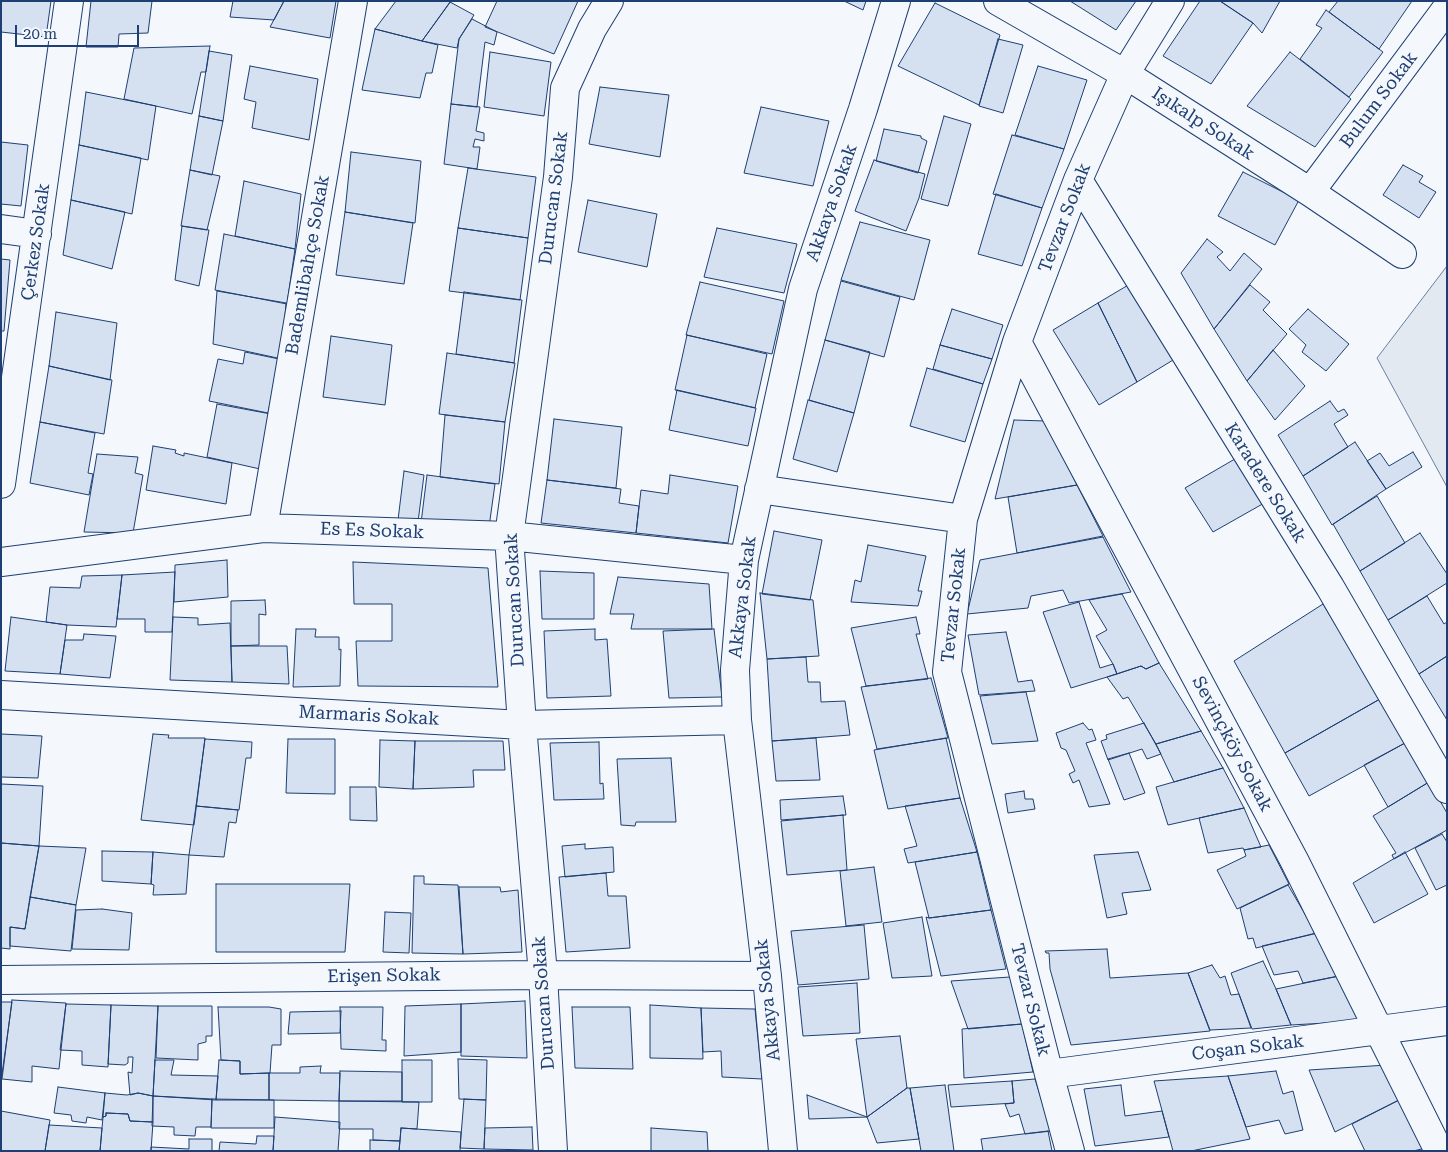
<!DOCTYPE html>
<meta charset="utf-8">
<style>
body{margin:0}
#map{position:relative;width:1448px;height:1152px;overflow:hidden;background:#f4f7fb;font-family:"Roboto Serif",serif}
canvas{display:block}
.frame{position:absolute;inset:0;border:2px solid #1d3f73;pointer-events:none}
.scale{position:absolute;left:15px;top:25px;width:124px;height:22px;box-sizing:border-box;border:2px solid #1d3f73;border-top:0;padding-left:6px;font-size:15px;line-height:18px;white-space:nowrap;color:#1d3f73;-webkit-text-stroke:4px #f4f7fb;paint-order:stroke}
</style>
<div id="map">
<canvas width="1448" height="1152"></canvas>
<div class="frame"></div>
<div class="scale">20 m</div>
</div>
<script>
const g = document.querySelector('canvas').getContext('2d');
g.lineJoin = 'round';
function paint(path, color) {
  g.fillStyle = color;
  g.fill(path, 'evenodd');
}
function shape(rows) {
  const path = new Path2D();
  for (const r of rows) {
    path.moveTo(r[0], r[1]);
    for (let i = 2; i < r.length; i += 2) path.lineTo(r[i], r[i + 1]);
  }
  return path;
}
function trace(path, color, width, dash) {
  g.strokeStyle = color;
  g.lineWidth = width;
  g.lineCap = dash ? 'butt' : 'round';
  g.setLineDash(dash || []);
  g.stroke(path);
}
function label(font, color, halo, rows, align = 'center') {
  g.font = font + ' "Roboto Serif",serif';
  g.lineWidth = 4;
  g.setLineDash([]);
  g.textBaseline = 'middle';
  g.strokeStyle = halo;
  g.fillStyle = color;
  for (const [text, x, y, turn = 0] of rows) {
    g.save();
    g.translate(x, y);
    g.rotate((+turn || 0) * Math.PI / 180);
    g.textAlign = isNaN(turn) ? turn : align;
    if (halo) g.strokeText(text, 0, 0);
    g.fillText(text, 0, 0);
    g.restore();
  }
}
const green = shape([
 [1447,266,1447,487,1377,358,1447,266]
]);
const building = shape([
 [1,1,51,1,46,37,1,32,1,1],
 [91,1,152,1,148,33,119,34,118,47,86,47,91,1],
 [233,1,284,1,274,20,230,17,233,1],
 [284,1,336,1,330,38,270,27,284,1],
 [396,1,451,1,422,41,375,29,396,1],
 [497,1,578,1,554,54,485,27,497,1],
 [844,1,866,1,863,10,844,1],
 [1070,1,1136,1,1116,30,1070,1],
 [1200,1,1220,1,1253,23,1211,84,1163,56,1200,1],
 [1220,1,1280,1,1262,33,1253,23,1220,1],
 [1338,1,1412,1,1379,49,1329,12,1338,1],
 [450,2,474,15,459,39,457,48,422,41,450,2],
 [935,3,1000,35,979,105,898,66,935,3],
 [1326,10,1383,52,1349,97,1300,59,1322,28,1316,25,1326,10],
 [472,19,497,32,494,45,485,42,477,107,451,104,459,39,472,19],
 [375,29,438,45,432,73,426,73,420,98,362,90,375,29],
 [998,39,1023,45,1003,113,979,106,998,39],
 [210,46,206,72,201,72,192,114,124,99,134,48,210,46],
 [209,51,232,55,223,121,199,116,209,51],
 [490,52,551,62,544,116,484,107,490,52],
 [1290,52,1351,99,1315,147,1247,106,1290,52],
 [250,66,318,79,309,140,252,128,256,102,244,99,250,66],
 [1038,66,1087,80,1064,149,1015,135,1038,66],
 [600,87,669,95,660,157,589,144,600,87],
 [86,92,156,106,148,160,79,145,86,92],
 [451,104,480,107,476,131,484,133,484,141,475,139,473,147,480,147,477,169,444,164,451,104],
 [761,107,829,121,813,186,744,173,761,107],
 [199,116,223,121,212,175,190,170,199,116],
 [944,116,971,124,948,206,921,199,944,116],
 [884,129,921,136,921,138,927,141,918,173,876,161,884,129],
 [1012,135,1064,149,1042,208,993,194,1012,135],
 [1,142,28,145,21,206,1,204,1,142],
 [79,145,141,158,132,214,71,200,79,145],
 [351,152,421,161,415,223,345,212,351,152],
 [874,160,925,174,919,198,906,231,855,211,874,160],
 [1403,165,1423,176,1419,182,1436,192,1419,218,1383,195,1403,165],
 [468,168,536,177,528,238,458,228,468,168],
 [190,170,220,176,207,230,181,226,190,170],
 [1243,172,1299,200,1275,245,1218,216,1243,172],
 [244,181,301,194,295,249,235,236,244,181],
 [996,194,1042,208,1022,266,978,254,996,194],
 [71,200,125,212,112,269,63,255,71,200],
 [588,200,657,214,647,267,578,252,588,200],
 [345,212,413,223,404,284,336,275,345,212],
 [860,222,930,240,914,300,841,280,860,222],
 [182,226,209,230,199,286,175,280,182,226],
 [458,228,528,238,520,300,449,291,458,228],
 [717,228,797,244,784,293,704,277,717,228],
 [224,234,295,249,287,304,215,290,224,234],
 [1207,239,1223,252,1217,257,1230,271,1244,253,1262,269,1214,329,1181,273,1207,239],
 [1,259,10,260,4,331,1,331,1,259],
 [841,281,900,297,884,357,825,340,841,281],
 [1135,281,1178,357,1137,382,1098,303,1135,281],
 [700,282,784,301,772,354,686,335,700,282],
 [1250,285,1270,302,1263,310,1287,334,1247,381,1214,329,1250,285],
 [217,291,286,303,282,359,213,344,217,291],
 [464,292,522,300,514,363,456,354,464,292],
 [1098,303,1137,382,1099,405,1053,330,1098,303],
 [952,309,1003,325,992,359,940,345,952,309],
 [1308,309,1349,344,1326,371,1302,352,1306,345,1289,329,1308,309],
 [56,312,117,323,110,380,49,366,56,312],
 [687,335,767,354,755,408,675,390,687,335],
 [331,336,392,345,385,405,323,397,331,336],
 [825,340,870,352,854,413,809,400,825,340],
 [940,345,992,359,983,384,933,369,940,345],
 [1273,350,1305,386,1275,420,1247,381,1273,350],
 [245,352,279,359,268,413,209,401,218,359,243,364,245,352],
 [447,353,515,363,505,422,439,414,447,353],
 [49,366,112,380,104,434,40,422,49,366],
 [927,368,983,384,965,442,910,426,927,368],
 [677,390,756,408,748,446,669,430,677,390],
 [808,400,854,413,837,472,793,459,808,400],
 [1330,401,1338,412,1344,409,1348,415,1334,424,1348,447,1303,476,1278,435,1330,401],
 [217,404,271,414,260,469,207,457,217,404],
 [445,415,505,422,499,484,440,477,445,415],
 [554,419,622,427,616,488,547,480,554,419],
 [1014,420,1045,421,1077,485,995,499,1014,420],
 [40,422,95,433,88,473,93,474,89,495,30,483,40,422],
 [1355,442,1386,489,1332,525,1303,476,1355,442],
 [153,446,176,450,175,453,184,456,184,453,232,463,226,504,146,490,153,446],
 [1413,452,1422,467,1386,489,1367,461,1380,453,1389,466,1413,452],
 [97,454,138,457,135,473,143,475,133,533,84,532,97,454],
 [1240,456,1266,502,1213,532,1185,488,1240,456],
 [404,471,424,475,418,522,398,520,404,471],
 [427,475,495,484,489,527,421,523,427,475],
 [670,475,738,486,728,543,636,533,641,490,668,494,670,475],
 [547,480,621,489,619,503,639,506,636,533,541,523,547,480],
 [1077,485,1103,536,1017,553,1008,497,1077,485],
 [1377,496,1405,543,1360,571,1333,524,1377,496],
 [774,531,822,540,810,600,762,594,774,531],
 [1420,533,1447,574,1447,583,1388,620,1360,571,1420,533],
 [1103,537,1131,592,1069,603,1063,590,1031,596,1028,608,967,614,980,560,1103,537],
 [868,545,926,556,918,591,922,591,918,606,851,602,855,580,861,582,868,545],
 [227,560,228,597,174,602,175,565,227,560],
 [353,562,488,568,498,687,358,686,356,641,392,641,392,604,354,604,353,562],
 [540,571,594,573,594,619,542,619,540,571],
 [175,572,172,632,145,632,145,619,117,619,122,575,175,572],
 [122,575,116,627,67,625,46,622,50,587,80,588,82,576,122,575],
 [618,577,709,584,712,629,631,629,634,614,610,614,618,577],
 [760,593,813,600,819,656,767,659,760,593],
 [1122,594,1159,663,1146,669,1141,666,1117,674,1113,664,1096,636,1107,630,1089,600,1122,594],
 [1427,596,1444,624,1447,622,1447,656,1419,674,1388,620,1427,596],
 [265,600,266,615,259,614,259,645,231,646,231,601,265,600],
 [1079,602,1100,668,1113,664,1117,674,1071,688,1043,612,1079,602],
 [1323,604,1380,699,1285,753,1234,661,1323,604],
 [11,617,67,625,60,674,5,671,11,617],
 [173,617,198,618,198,625,230,623,232,682,170,680,173,617],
 [916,617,920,634,916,634,928,679,866,686,851,628,916,617],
 [296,629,316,629,315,637,339,637,339,650,341,649,340,686,293,687,296,629],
 [595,629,595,640,607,639,611,696,547,698,544,631,595,629],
 [714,629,722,697,669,698,663,631,714,629],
 [1006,632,1018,682,1032,680,1035,691,979,695,968,635,1006,632],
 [84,634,116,636,110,678,60,674,65,640,83,640,84,634],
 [231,646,287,646,289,684,232,682,231,646],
 [1447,656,1447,720,1419,674,1447,656],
 [806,657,808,682,820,682,821,702,845,701,850,735,772,741,767,659,806,657],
 [1159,663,1201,731,1156,744,1128,697,1123,699,1107,677,1141,666,1146,669,1159,663],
 [931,678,948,738,877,749,861,687,931,678],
 [1026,692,1038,741,992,744,980,696,1026,692],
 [1380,699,1405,743,1309,796,1285,753,1380,699],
 [1083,723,1089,730,1092,729,1096,740,1086,743,1110,804,1089,807,1079,780,1073,783,1069,774,1075,771,1066,750,1061,748,1056,733,1083,723],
 [1144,723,1161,754,1147,759,1142,749,1108,760,1101,741,1107,739,1106,735,1144,723],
 [1201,731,1223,768,1174,782,1156,744,1201,731],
 [1,734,42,736,38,778,1,777,1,734],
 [153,734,169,735,168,738,205,738,194,825,141,820,153,734],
 [816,738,820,780,776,781,772,741,816,738],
 [946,738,960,798,888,809,874,750,946,738],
 [205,739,252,742,251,758,246,758,239,810,196,806,205,739],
 [288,739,335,739,335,794,286,793,288,739],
 [380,740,415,741,413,789,379,787,380,740],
 [415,741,503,741,505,770,473,770,474,787,413,789,415,741],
 [599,742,600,784,603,783,604,799,554,800,550,743,599,742],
 [1405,743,1429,782,1388,807,1364,765,1405,743],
 [1129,753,1145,793,1124,800,1108,759,1129,753],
 [671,758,676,822,636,822,635,826,621,825,617,759,671,758],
 [1223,768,1244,808,1168,825,1156,787,1223,768],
 [1429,782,1447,813,1447,830,1394,859,1392,855,1396,853,1373,816,1429,782],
 [1,784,43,786,39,846,1,843,1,784],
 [350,787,376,787,377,821,350,820,350,787],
 [1024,791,1025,799,1033,799,1035,809,1008,813,1005,794,1024,791],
 [843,796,846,815,781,820,780,800,843,796],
 [960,798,977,852,908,863,904,849,917,846,905,806,960,798],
 [196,806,238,810,236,823,229,822,224,857,189,855,196,806],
 [1244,808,1261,847,1244,850,1243,848,1208,853,1199,818,1244,808],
 [843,815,847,870,787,875,781,821,843,815],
 [1442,834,1447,842,1447,885,1436,890,1415,848,1442,834],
 [1,843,39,846,25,929,10,927,10,949,1,948,1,843],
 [585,844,585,849,613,847,614,872,565,877,562,846,585,844],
 [1269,845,1289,884,1237,909,1217,870,1246,856,1244,850,1269,845],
 [39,846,86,848,76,905,30,897,39,846],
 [102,851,153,852,151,884,102,881,102,851],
 [153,852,189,855,186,894,153,895,154,885,151,884,153,852],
 [977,852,991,910,929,918,915,862,977,852],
 [1138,852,1151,890,1122,893,1127,914,1107,918,1094,855,1138,852],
 [1405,852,1428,894,1374,923,1353,883,1405,852],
 [874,867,882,922,846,926,840,871,874,867],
 [606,873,608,896,626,896,630,948,566,952,559,877,606,873],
 [414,876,424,876,424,884,458,885,463,954,412,953,414,876],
 [216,884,350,884,345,952,216,952,216,884],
 [1288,885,1316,933,1256,948,1253,938,1248,939,1240,908,1288,885],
 [459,887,500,887,501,892,518,890,522,952,463,954,459,887],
 [30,897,76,905,71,951,10,946,10,927,25,929,30,897],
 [102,909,132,913,129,950,72,949,76,910,102,909],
 [991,910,1006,969,941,976,926,917,929,918,991,910],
 [385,912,411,913,409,953,383,952,385,912],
 [922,917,932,976,892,978,883,923,922,917],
 [864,925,869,979,798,985,791,931,864,925],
 [1318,933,1339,976,1303,983,1298,971,1274,975,1262,946,1318,933],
 [1107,949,1110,978,1188,973,1210,1031,1071,1045,1050,969,1049,953,1046,953,1045,951,1107,949],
 [1263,961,1276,989,1291,1025,1252,1029,1231,973,1263,961],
 [1212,965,1220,978,1225,976,1231,995,1239,994,1251,1028,1210,1030,1188,973,1212,965],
 [1339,976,1361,1021,1291,1025,1276,989,1339,976],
 [1010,977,1022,1024,968,1029,951,981,1010,977],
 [857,983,860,1033,803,1036,798,987,857,983],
 [12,1000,66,1003,59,1069,32,1066,32,1082,2,1079,12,1000],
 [525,1001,527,1058,461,1056,461,1004,525,1001],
 [1,1002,12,1002,2,1074,1,1074,1,1002],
 [66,1004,111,1005,108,1067,82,1065,82,1051,60,1050,66,1004],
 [461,1004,461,1052,404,1056,405,1006,461,1004],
 [111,1005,158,1006,153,1096,138,1093,130,1095,128,1072,132,1073,133,1057,128,1057,128,1063,125,1065,108,1064,111,1005],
 [650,1005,701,1008,703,1059,650,1058,650,1005],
 [158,1006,212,1006,212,1036,206,1036,206,1042,198,1044,198,1060,156,1058,158,1006],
 [218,1007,269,1007,281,1009,281,1045,272,1045,270,1073,240,1074,240,1061,221,1060,218,1007],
 [340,1007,383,1007,382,1040,386,1040,386,1051,341,1049,340,1007],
 [572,1007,630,1007,633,1069,575,1068,572,1007],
 [701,1008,755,1009,762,1079,722,1077,721,1051,703,1052,701,1008],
 [341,1011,340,1033,288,1034,290,1012,341,1011],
 [1022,1024,1033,1072,964,1078,962,1029,1022,1024],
 [900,1036,907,1088,867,1117,856,1039,900,1036],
 [458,1059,487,1060,486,1100,459,1099,458,1059],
 [155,1060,174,1060,171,1075,218,1076,216,1100,153,1096,155,1060],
 [219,1060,240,1061,240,1074,269,1073,269,1100,216,1100,219,1060],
 [402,1060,432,1060,432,1102,402,1102,402,1060],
 [1387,1065,1403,1098,1335,1132,1309,1070,1387,1065],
 [321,1066,320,1073,340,1073,339,1101,269,1100,269,1073,300,1073,300,1067,321,1066],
 [340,1071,402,1072,402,1101,339,1101,340,1071],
 [1276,1071,1283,1094,1293,1091,1303,1130,1285,1134,1279,1120,1246,1127,1228,1076,1276,1071],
 [1228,1076,1250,1139,1191,1151,1173,1151,1154,1081,1228,1076],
 [1035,1079,1051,1131,1025,1134,1019,1114,1010,1117,1005,1104,1014,1103,1012,1081,1035,1079],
 [1012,1081,1014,1103,951,1107,948,1085,1012,1081],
 [945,1085,954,1151,921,1151,910,1088,945,1085],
 [1121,1085,1125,1116,1162,1111,1169,1137,1095,1146,1084,1089,1121,1085],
 [58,1087,105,1093,102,1120,87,1117,86,1123,72,1121,71,1115,54,1113,58,1087],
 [907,1088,910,1088,919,1139,877,1143,867,1117,907,1088],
 [105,1093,127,1095,138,1093,153,1096,153,1122,130,1121,128,1114,106,1113,106,1116,103,1117,105,1093],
 [807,1095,867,1117,809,1119,807,1095],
 [153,1096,212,1099,211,1127,196,1127,195,1136,174,1135,174,1127,152,1126,153,1096],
 [212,1099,274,1100,274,1128,211,1128,212,1099],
 [464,1099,486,1100,484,1149,460,1148,464,1099],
 [1401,1099,1426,1148,1413,1151,1365,1151,1352,1124,1401,1099],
 [339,1101,419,1102,417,1129,401,1128,400,1141,373,1140,373,1129,339,1129,339,1101],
 [1,1111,50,1120,45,1151,1,1151,1,1111],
 [106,1113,128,1114,130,1121,153,1122,151,1151,100,1151,103,1117,106,1116,106,1113],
 [275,1117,340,1122,338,1151,273,1151,275,1117],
 [49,1125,102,1128,100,1151,45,1151,49,1125],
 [532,1127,533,1150,484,1149,485,1128,532,1127],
 [401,1128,461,1132,460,1151,399,1151,401,1128],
 [651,1128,707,1132,708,1151,651,1151,651,1128],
 [1048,1131,1052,1151,983,1151,981,1139,1048,1131],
 [257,1136,274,1136,273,1151,219,1151,220,1142,256,1144,257,1136],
 [189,1139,212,1139,212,1151,151,1151,151,1147,189,1149,189,1139],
 [370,1140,400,1141,399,1151,370,1151,370,1140]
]);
const street = shape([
 [998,1,1125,74,1310,192,1402,254],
 [1078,180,1330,587,1447,789],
 [1310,192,1447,8],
 [1,229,37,234],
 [1017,342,1294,860,1439,1151],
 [1,484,69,1],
 [759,489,963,519],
 [263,528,353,1],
 [1,562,263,528,509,536,744,560],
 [1,695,522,725,737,720],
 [1,980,543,975,767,976],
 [1049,1074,1447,1021],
 [553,1151,543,975,522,725,509,536,558,177,565,88,592,29,609,1],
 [783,1151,767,976,737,720,735,670,744,560,803,289,863,109,896,1],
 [1070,1151,1049,1074,947,672,963,519,1017,342,1078,180,1125,74,1170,1]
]);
const streetNames = [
 ["Bulum Sokak",1379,100,-53],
 ["Işıkalp Sokak",1203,124,33],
 ["Durucan Sokak",554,198,-83],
 ["Akkaya Sokak",832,203,-71],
 ["Tevzar Sokak",1065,218,-69],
 ["Çerkez Sokak",36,242,-82],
 ["Bademlibahçe Sokak",308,265,-80],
 ["Karadere Sokak",1265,483,58],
 ["Es Es Sokak",372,531,2],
 ["Akkaya Sokak",743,597,-83],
 ["Durucan Sokak",515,600,-93],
 ["Tevzar Sokak",954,605,-84],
 ["Marmaris Sokak",369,716,3],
 ["Sevinçköy Sokak",1232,744,62],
 ["Erişen Sokak",384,976,-1],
 ["Akkaya Sokak",768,1000,-96],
 ["Tevzar Sokak",1030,1000,76],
 ["Durucan Sokak",544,1003,-94],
 ["Coşan Sokak",1248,1048,-7]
];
paint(green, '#e3e9f0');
trace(green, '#687fa3', 1);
paint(building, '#d5e0f0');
trace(building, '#1d3f73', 1);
trace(street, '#1d3f73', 30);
trace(street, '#f4f7fb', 28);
label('18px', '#1d3f73', '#f4f7fb', streetNames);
</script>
